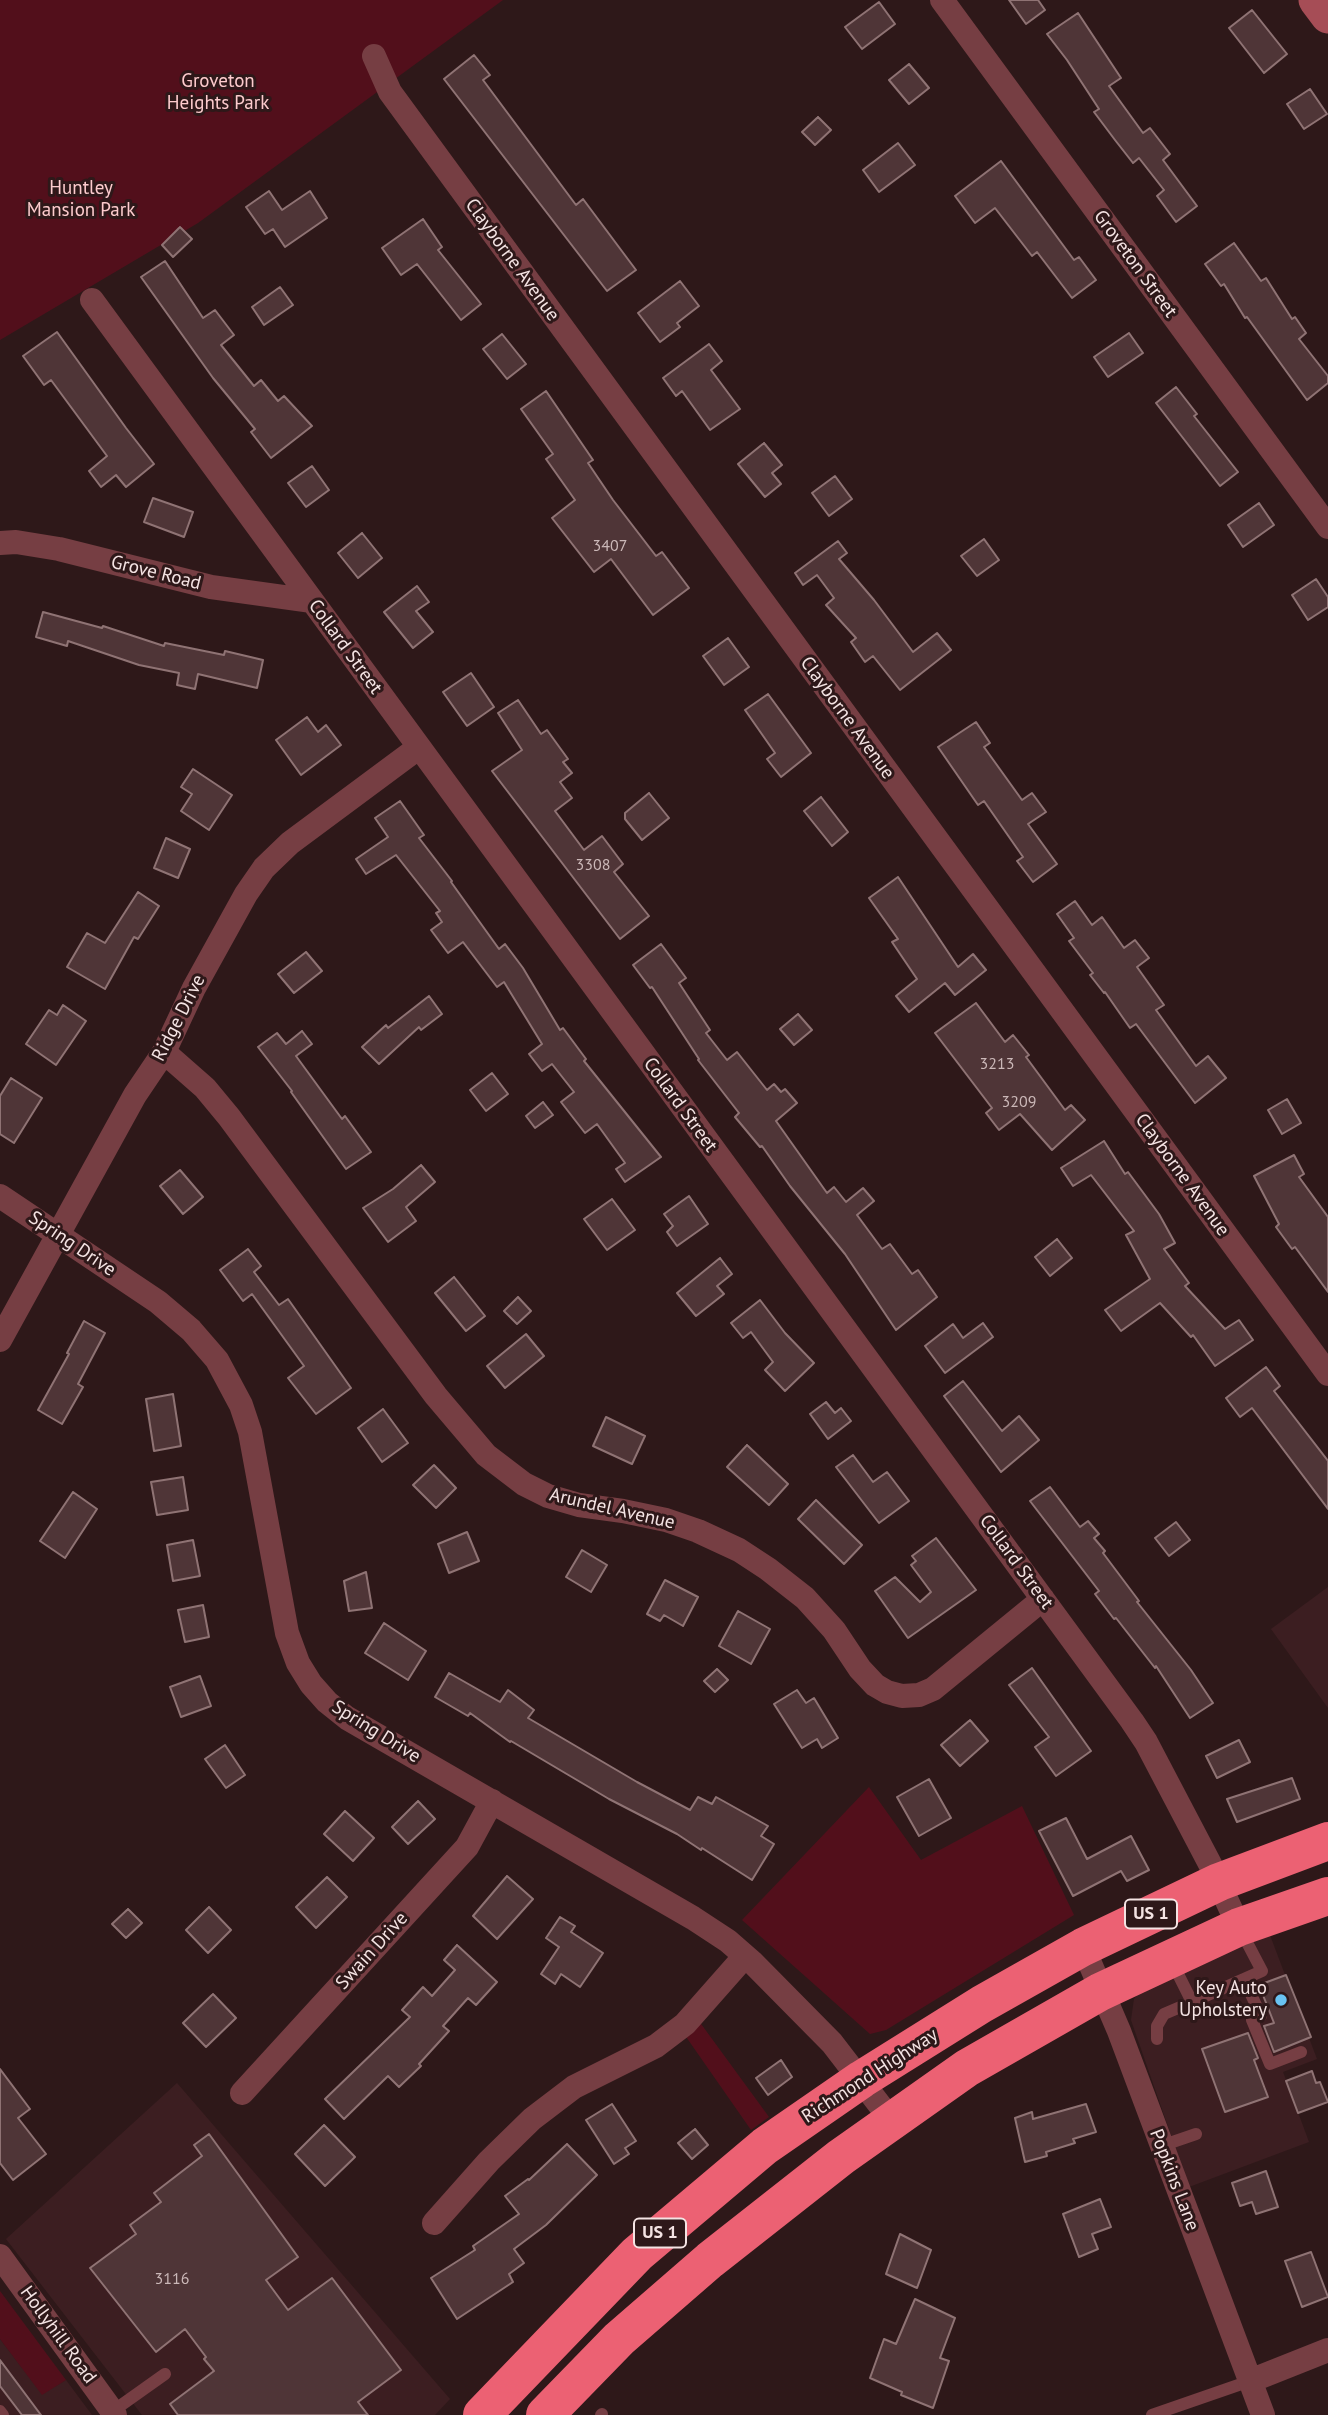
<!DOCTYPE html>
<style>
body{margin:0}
canvas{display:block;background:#2e1819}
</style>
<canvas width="1328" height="2415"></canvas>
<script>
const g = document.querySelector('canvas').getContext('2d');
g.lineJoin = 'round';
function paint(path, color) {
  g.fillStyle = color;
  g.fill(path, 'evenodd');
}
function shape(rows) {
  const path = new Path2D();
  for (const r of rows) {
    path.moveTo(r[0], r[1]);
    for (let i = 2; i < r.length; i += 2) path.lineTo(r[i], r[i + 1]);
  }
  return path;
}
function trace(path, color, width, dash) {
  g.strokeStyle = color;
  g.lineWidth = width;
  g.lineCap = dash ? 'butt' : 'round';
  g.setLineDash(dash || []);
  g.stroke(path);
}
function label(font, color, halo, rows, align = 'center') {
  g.font = font + ' "PT Sans",sans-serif';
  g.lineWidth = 6;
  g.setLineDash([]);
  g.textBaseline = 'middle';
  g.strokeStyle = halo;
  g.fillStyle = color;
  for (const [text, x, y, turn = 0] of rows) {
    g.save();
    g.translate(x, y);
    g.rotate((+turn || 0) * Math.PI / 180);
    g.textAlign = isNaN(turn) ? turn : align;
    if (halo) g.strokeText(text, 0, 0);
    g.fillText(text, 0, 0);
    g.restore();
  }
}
const built = shape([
 [1328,1587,1328,1708,1271,1629],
 [1268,1930,1317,2059,1283,2072,1309,2142,1189,2187,1131,2020,1134,1999,1143,1988],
 [177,2083,450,2399,435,2415,142,2415,6,2239],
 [0,2339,42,2394,66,2380,92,2415,0,2415]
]);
const green = shape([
 [0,0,503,0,198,223,0,340],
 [869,1787,921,1860,1022,1806,1074,1915,886,2030,870,2034,742,1920],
 [696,2017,769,2117,751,2130,682,2031],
 [0,2291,66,2380,42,2395,0,2339]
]);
const building = shape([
 [1009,0,1038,0,1045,10,1026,24,1009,0],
 [879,2,895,24,862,49,845,27,879,2],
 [1252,10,1287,54,1264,73,1229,28,1252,10],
 [1078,13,1121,78,1109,86,1143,133,1150,128,1170,154,1163,160,1197,206,1176,222,1157,196,1164,190,1139,158,1133,163,1115,140,1094,112,1099,109,1067,60,1047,34,1078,13],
 [474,55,490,75,483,80,576,205,583,199,636,270,607,291,444,79,474,55],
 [909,64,929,88,909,104,889,80,909,64],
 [1310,89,1327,114,1304,129,1287,104,1310,89],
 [818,117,831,130,815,145,802,132,818,117],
 [898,143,915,165,879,192,863,170,898,143],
 [1001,161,1074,260,1079,257,1096,280,1072,298,1037,252,1032,256,995,208,975,223,955,196,1001,161],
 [269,191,282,210,310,191,327,218,285,247,273,229,265,234,246,207,269,191],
 [423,219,442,247,438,250,481,304,461,320,417,264,401,275,382,248,423,219],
 [180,227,192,239,173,257,162,245,180,227],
 [1234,243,1261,281,1266,278,1292,319,1295,317,1306,333,1299,339,1328,376,1328,383,1307,400,1247,317,1245,318,1224,284,1221,286,1205,264,1234,243],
 [165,261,203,318,215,310,234,335,221,345,254,386,261,380,278,401,284,396,312,426,271,458,251,432,255,429,213,378,141,277,165,261],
 [680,281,699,306,677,323,680,327,660,342,638,313,680,281],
 [280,287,293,305,264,325,252,307,280,287],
 [57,332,126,428,154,464,126,487,116,475,101,487,89,471,107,456,51,380,44,385,23,356,57,332],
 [1129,333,1143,353,1108,377,1094,357,1129,333],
 [502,334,526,364,507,379,483,349,502,334],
 [709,344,722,361,711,370,740,409,710,430,682,391,676,396,663,378,709,344],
 [1176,387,1197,414,1194,416,1238,472,1220,486,1156,403,1176,387],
 [546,391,593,460,588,463,613,500,656,556,662,552,689,588,653,615,611,559,594,572,552,518,575,500,546,459,553,454,521,409,546,391],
 [764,443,782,465,772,473,781,484,765,497,738,464,764,443],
 [312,466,329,490,306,507,288,483,312,466],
 [835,476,852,499,829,516,812,493,835,476],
 [153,498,193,512,184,537,144,522,153,498],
 [1259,503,1274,525,1243,547,1228,525,1259,503],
 [362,533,382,558,358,578,338,553,362,533],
 [984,539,999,560,977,576,961,556,984,539],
 [838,541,847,553,839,559,874,600,913,652,937,633,951,650,900,690,873,656,865,662,851,642,856,638,826,605,834,598,817,575,803,585,795,573,838,541],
 [1316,579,1328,597,1328,607,1308,620,1292,595,1316,579],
 [417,586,429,602,416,611,433,632,413,648,384,612,417,586],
 [43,612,102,628,103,626,164,646,165,643,224,655,225,651,263,660,257,688,198,674,195,689,177,685,179,673,139,665,68,641,67,646,36,637,43,612],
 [728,638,749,667,724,685,703,656,728,638],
 [471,673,494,707,467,726,443,692,471,673],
 [768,694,811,753,781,777,767,759,775,753,745,710,768,694],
 [518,700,541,734,547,730,568,759,563,762,572,773,560,782,572,798,555,811,584,850,602,836,623,864,614,872,649,916,620,939,492,771,522,750,498,713,518,700],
 [307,717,318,732,326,725,341,745,301,775,276,740,307,717],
 [976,722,990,743,984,747,1022,800,1032,793,1046,812,1028,824,1057,864,1033,882,1017,861,1023,857,984,801,978,805,938,747,976,722],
 [193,769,232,795,209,830,181,811,192,794,181,787,193,769],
 [649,793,669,818,642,840,625,819,625,813,649,793],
 [821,797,848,832,832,846,804,811,821,797],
 [400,801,424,835,419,838,452,881,451,882,499,949,505,944,523,968,560,1030,563,1028,586,1059,584,1061,661,1157,625,1182,616,1169,625,1163,597,1124,585,1133,561,1102,574,1092,552,1064,542,1071,529,1054,542,1044,504,982,497,987,463,942,448,953,431,930,442,922,436,913,440,911,396,855,366,874,356,859,388,837,375,818,400,801],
 [166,838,190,849,178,878,154,868,166,838],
 [898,877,958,967,973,954,986,970,955,995,945,983,909,1012,896,996,917,979,892,942,898,939,869,898,898,877],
 [138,892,159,906,138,939,134,937,105,989,67,967,87,933,105,943,138,892],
 [1075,901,1092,925,1102,917,1124,948,1135,940,1149,958,1137,967,1164,1005,1156,1010,1196,1066,1208,1056,1226,1078,1195,1103,1136,1024,1130,1028,1105,992,1104,993,1090,975,1093,973,1069,941,1074,938,1057,914,1075,901],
 [661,944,686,978,679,983,710,1030,706,1033,727,1060,737,1052,767,1090,774,1084,781,1092,785,1089,797,1103,776,1121,827,1193,834,1187,846,1202,863,1188,874,1201,857,1215,882,1249,890,1244,912,1274,918,1270,937,1297,896,1330,845,1254,790,1186,762,1146,760,1147,735,1117,739,1113,698,1060,699,1059,652,987,650,988,633,965,661,944],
 [306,952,322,971,294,993,278,974,306,952],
 [429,996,442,1014,421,1030,419,1027,379,1064,362,1047,386,1025,388,1028,429,996],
 [976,1003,1005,1042,1013,1035,1029,1055,1026,1057,1065,1110,1071,1105,1085,1120,1052,1150,1020,1114,999,1130,986,1113,992,1108,935,1033,976,1003],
 [63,1005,86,1021,56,1065,26,1044,49,1010,57,1015,63,1005],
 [798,1014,812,1030,794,1045,780,1029,798,1014],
 [302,1031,312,1044,296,1056,342,1119,345,1116,371,1152,346,1169,291,1092,292,1091,258,1047,277,1033,286,1044,302,1031],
 [492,1073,508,1094,486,1111,470,1090,492,1073],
 [11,1078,42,1098,14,1143,0,1134,0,1096,11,1078],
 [1287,1099,1301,1123,1282,1134,1268,1110,1287,1099],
 [543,1102,553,1115,535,1128,526,1116,543,1102],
 [1104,1141,1125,1174,1128,1172,1159,1214,1175,1243,1164,1249,1189,1283,1185,1286,1225,1329,1239,1320,1253,1340,1215,1366,1193,1335,1191,1337,1160,1303,1121,1331,1105,1310,1150,1279,1126,1235,1134,1231,1091,1175,1073,1186,1061,1168,1104,1141],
 [1294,1155,1304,1174,1299,1177,1328,1217,1328,1292,1295,1247,1292,1249,1276,1227,1279,1224,1254,1176,1294,1155],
 [421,1165,435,1182,406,1207,416,1221,388,1242,363,1208,393,1189,421,1165],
 [180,1170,203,1197,183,1214,160,1186,180,1170],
 [689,1196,708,1224,677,1246,667,1232,673,1226,664,1214,689,1196],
 [612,1199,635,1230,607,1250,584,1219,612,1199],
 [1057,1239,1072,1258,1050,1276,1035,1257,1057,1239],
 [248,1249,261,1266,254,1272,279,1305,288,1299,351,1388,316,1414,288,1378,304,1366,252,1294,243,1301,220,1270,248,1249],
 [720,1258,732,1274,717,1286,724,1294,696,1316,677,1293,720,1258],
 [454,1277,485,1316,466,1331,435,1293,454,1277],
 [518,1297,531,1311,517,1324,504,1311,518,1297],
 [760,1300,785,1333,814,1363,785,1391,765,1370,773,1362,751,1332,743,1338,731,1323,760,1300],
 [84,1321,105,1333,78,1384,83,1387,62,1424,38,1410,69,1354,67,1353,84,1321],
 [983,1323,993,1337,945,1373,925,1346,953,1324,963,1338,983,1323],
 [526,1334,544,1356,505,1388,487,1366,526,1334],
 [1266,1367,1280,1386,1274,1391,1328,1461,1328,1509,1252,1408,1240,1417,1226,1398,1266,1367],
 [963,1381,1002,1431,1019,1416,1039,1440,1001,1472,944,1396,963,1381],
 [173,1394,181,1446,154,1451,146,1399,173,1394],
 [826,1402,835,1413,841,1408,851,1421,828,1439,810,1414,826,1402],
 [383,1409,408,1443,382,1462,358,1428,383,1409],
 [606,1417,645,1436,632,1464,593,1446,606,1417],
 [747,1445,788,1484,769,1505,727,1467,747,1445],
 [853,1455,873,1482,887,1472,909,1501,879,1523,836,1467,853,1455],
 [434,1465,456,1488,436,1508,413,1485,434,1465],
 [183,1477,188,1510,157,1515,151,1482,183,1477],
 [1050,1487,1080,1527,1088,1521,1099,1534,1094,1538,1105,1551,1103,1553,1139,1601,1137,1602,1191,1670,1213,1703,1190,1718,1156,1666,1155,1668,1116,1618,1114,1619,1095,1594,1099,1591,1030,1501,1050,1487],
 [73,1492,97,1509,65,1558,40,1541,73,1492],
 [816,1500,862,1545,844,1564,798,1519,816,1500],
 [1176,1522,1190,1540,1169,1556,1155,1538,1176,1522],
 [467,1532,479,1561,449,1573,438,1544,467,1532],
 [936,1538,976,1590,908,1638,875,1591,895,1577,920,1602,931,1592,911,1565,916,1561,912,1556,936,1538],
 [193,1540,200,1576,173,1581,167,1545,193,1540],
 [582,1550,607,1565,591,1592,566,1577,582,1550],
 [366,1572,372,1608,349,1611,344,1581,366,1572],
 [665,1580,698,1597,683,1626,664,1615,660,1621,647,1614,665,1580],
 [203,1605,209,1637,185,1642,178,1610,203,1605],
 [738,1611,770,1629,751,1664,719,1646,738,1611],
 [384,1623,426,1651,408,1680,365,1653,384,1623],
 [1032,1668,1091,1751,1056,1776,1035,1747,1049,1737,1009,1685,1032,1668],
 [717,1669,728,1680,715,1692,704,1681,717,1669],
 [449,1673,500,1702,508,1690,534,1710,528,1718,637,1782,690,1810,698,1797,712,1804,716,1797,768,1826,761,1836,774,1844,752,1880,702,1848,701,1850,677,1834,609,1799,511,1741,510,1742,470,1713,468,1716,435,1697,449,1673],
 [200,1676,211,1706,181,1717,170,1687,200,1676],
 [797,1690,806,1703,814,1698,838,1738,822,1748,817,1739,802,1748,774,1704,797,1690],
 [970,1720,988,1741,960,1766,941,1745,970,1720],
 [1239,1740,1250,1762,1217,1778,1206,1756,1239,1740],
 [225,1745,245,1775,226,1788,205,1759,225,1745],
 [1292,1778,1300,1799,1237,1822,1227,1799,1292,1778],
 [929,1779,951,1818,919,1836,897,1797,929,1779],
 [418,1801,435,1819,408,1844,392,1827,418,1801],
 [345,1811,374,1838,353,1861,324,1834,345,1811],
 [1066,1818,1087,1859,1131,1836,1149,1870,1127,1881,1121,1871,1073,1896,1039,1831,1066,1818],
 [507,1876,533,1899,497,1939,473,1916,507,1876],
 [327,1877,347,1897,316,1928,296,1907,327,1877],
 [209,1907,231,1930,208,1953,186,1930,209,1907],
 [128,1909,142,1923,126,1938,112,1924,128,1909],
 [560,1917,575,1926,571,1932,603,1953,580,1987,561,1974,555,1984,541,1974,559,1947,546,1938,560,1917],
 [457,1945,497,1982,476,2005,468,1998,443,2026,449,2031,419,2064,421,2066,399,2087,388,2076,344,2119,325,2099,410,2017,402,2010,423,1987,432,1996,455,1970,444,1960,457,1945],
 [1286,1975,1311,2037,1274,2052,1264,2026,1274,2023,1259,1985,1286,1975],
 [213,1994,236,2018,206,2047,183,2023,213,1994],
 [1248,2033,1258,2058,1254,2060,1268,2097,1225,2112,1202,2049,1248,2033],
 [781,2060,792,2077,768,2095,756,2078,781,2060],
 [0,2069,30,2109,18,2118,46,2154,13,2180,0,2163,0,2069],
 [1312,2071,1316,2083,1320,2082,1328,2102,1298,2113,1286,2081,1312,2071],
 [612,2104,636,2141,625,2148,629,2154,614,2164,586,2120,612,2104],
 [1086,2104,1096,2132,1073,2139,1075,2143,1046,2152,1047,2156,1025,2162,1015,2118,1032,2112,1033,2119,1086,2104],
 [324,2125,355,2157,325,2186,295,2154,324,2125],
 [695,2129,708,2145,692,2159,678,2143,695,2129],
 [209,2134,298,2257,266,2280,288,2310,332,2278,401,2370,358,2402,368,2415,178,2415,170,2404,214,2371,204,2359,206,2357,185,2329,156,2352,90,2268,136,2234,130,2225,161,2202,154,2193,202,2156,194,2145,209,2134],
 [567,2144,597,2175,546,2225,514,2249,524,2263,509,2274,513,2282,457,2319,431,2278,475,2250,473,2246,519,2214,505,2196,528,2179,529,2180,567,2144],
 [1266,2171,1278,2207,1256,2214,1252,2202,1240,2206,1232,2183,1266,2171],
 [1100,2199,1111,2227,1092,2234,1098,2249,1079,2257,1063,2214,1100,2199],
 [900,2234,931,2250,917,2288,886,2274,900,2234],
 [1311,2252,1328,2297,1302,2307,1285,2261,1311,2252],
 [915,2299,955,2318,940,2358,949,2361,933,2408,901,2395,902,2392,870,2378,884,2339,896,2344,915,2299],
 [0,2360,41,2415,22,2415,0,2386,0,2360]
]);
const lane = shape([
 [1244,1979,1261,2016,1252,2020,1270,2064,1301,2052],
 [1192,2002,1262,1971,1241,1931],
 [1157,2039,1157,2026,1164,2014,1192,2002,1172,1962],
 [1161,2146,1196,2134],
 [0,2411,3,2415],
 [113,2411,165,2374],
 [601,2415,602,2414],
 [1152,2415,1250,2381]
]);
const street = shape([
 [942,0,1328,527],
 [374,56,390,92,1328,1374],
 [92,300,1132,1721,1146,1742,1210,1864,1239,1927],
 [0,543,16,542,59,549,211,587,312,601],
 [164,1052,205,1088,229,1117,436,1396,486,1455,524,1484,548,1496,579,1505,623,1511,666,1520,698,1531,739,1550,768,1569,805,1598,834,1630,860,1669,875,1685,887,1692,902,1696,919,1695,933,1689,1043,1599],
 [0,1196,158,1302,191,1330,217,1360,241,1405,250,1432,287,1633,298,1663,311,1684,327,1702,347,1718,693,1918,728,1941,752,1962,832,2043,892,2121],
 [0,1340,135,1095,164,1052,194,988,246,894,264,868,290,843,418,748],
 [1083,1947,1119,2031,1263,2415],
 [242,2093,467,1847,492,1801],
 [434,2223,489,2161,532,2119,574,2087,656,2046,685,2024,745,1956],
 [0,2256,115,2415],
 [1250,2381,1328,2350]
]);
const secondary = shape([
 [1316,0,1328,16]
]);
const highway = shape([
 [482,2415,637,2254,765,2146,862,2079,982,2004,1083,1947,1219,1882,1328,1841],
 [545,2415,619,2339,710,2260,841,2157,967,2068,1100,1992,1239,1927,1328,1896]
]);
const markers = [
 [1281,2000,7,"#69c3f1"]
];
const numberNames = [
 ["3407",610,546],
 ["3308",593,865],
 ["3213",997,1064],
 ["3209",1019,1102],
 ["3116",172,2279]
];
const shields = [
 [1151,1914,52],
 [660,2233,52]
];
const shieldNames = [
 ["US 1",1151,1914],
 ["US 1",660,2233]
];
const parkNames = [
 ["Groveton",218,82],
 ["Heights Park",218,104],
 ["Huntley",81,189],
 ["Mansion Park",81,211]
];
const streetNames = [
 ["Clayborne Avenue",512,260,54],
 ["Groveton Street",1135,264,54],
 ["Grove Road",156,573,14],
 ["Collard Street",345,647,54],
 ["Clayborne Avenue",847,718,54],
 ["Ridge Drive",179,1018,-63],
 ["Collard Street",680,1105,54],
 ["Clayborne Avenue",1182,1175,54],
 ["Spring Drive",72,1244,34],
 ["Arundel Avenue",612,1509,13],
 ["Collard Street",1016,1562,54],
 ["Spring Drive",376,1732,32],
 ["Swain Drive",372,1951,-48],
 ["Richmond Highway",870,2076,-33],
 ["Popkins Lane",1174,2180,69],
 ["Hollyhill Road",58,2335,54]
];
const poiNames = [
 ["Key Auto",1267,1989],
 ["Upholstery",1267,2011]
];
paint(built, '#3c1e21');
paint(green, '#520f1b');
paint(building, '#4f3537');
trace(building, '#8f7374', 2);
trace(lane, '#763e43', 12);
trace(street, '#763e43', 24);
trace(secondary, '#a64d56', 35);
trace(highway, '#ec6173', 38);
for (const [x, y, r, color] of markers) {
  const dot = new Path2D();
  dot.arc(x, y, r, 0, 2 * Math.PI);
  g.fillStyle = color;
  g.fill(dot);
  trace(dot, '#2e1819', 2.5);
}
label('16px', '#cbb8b8', null, numberNames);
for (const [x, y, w] of shields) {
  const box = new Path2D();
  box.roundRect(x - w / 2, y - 14.5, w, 29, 5);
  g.fillStyle = '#2e1819';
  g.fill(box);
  trace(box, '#f4e3e3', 2);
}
label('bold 18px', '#f4e3e3', null, shieldNames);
label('19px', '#fdcbcd', '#2e1819', parkNames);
label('19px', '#f4e3e3', '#2e1819', streetNames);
label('19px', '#f4e3e3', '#2e1819', poiNames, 'right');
</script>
